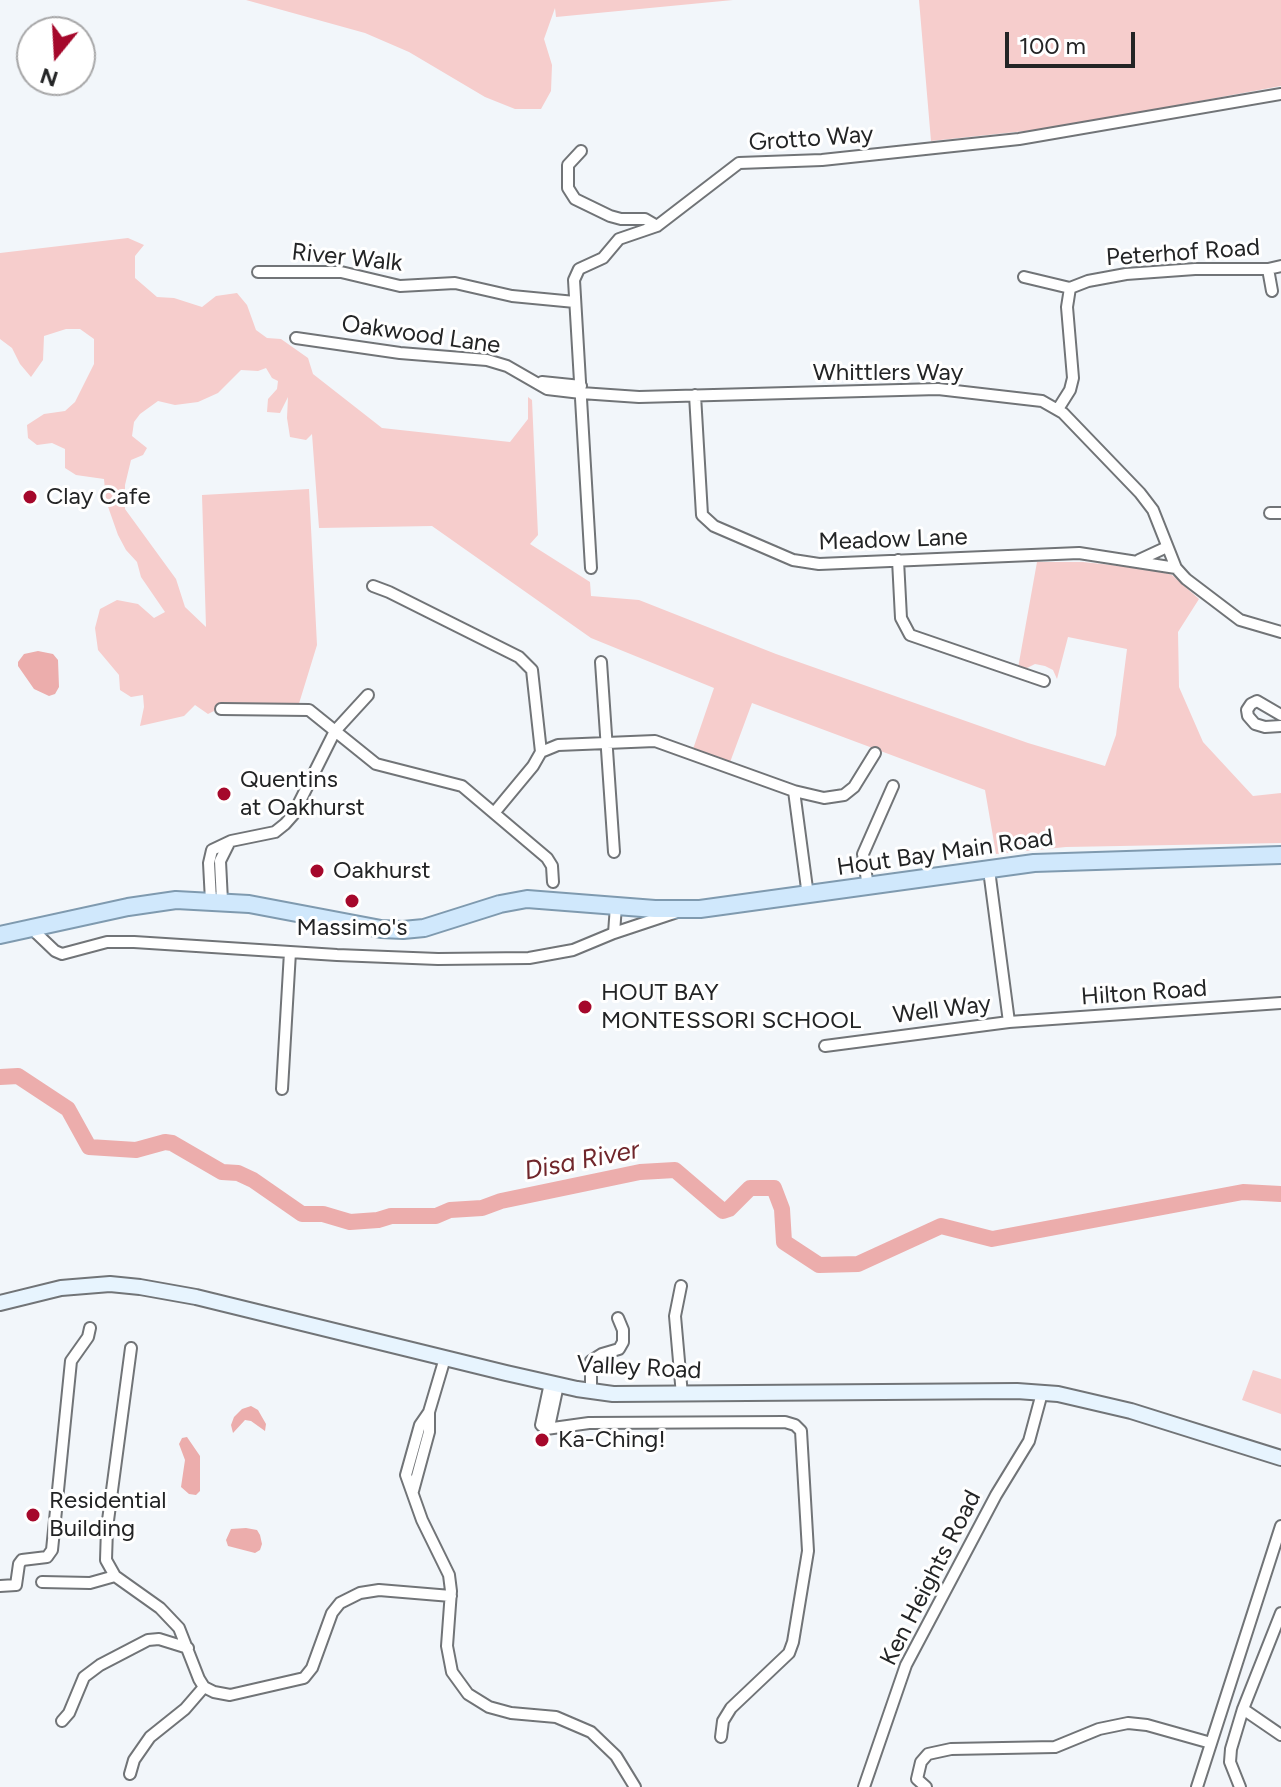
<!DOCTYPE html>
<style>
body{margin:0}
#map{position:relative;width:1281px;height:1787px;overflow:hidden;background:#f2f6fa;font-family:Figtree,sans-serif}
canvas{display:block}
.north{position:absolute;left:16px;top:16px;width:80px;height:80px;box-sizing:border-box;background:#fff;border:2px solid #a7a7a8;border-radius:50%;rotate:198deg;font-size:22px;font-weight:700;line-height:32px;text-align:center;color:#232425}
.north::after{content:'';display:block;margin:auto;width:28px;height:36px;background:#a5082b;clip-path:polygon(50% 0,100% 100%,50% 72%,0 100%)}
.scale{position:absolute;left:1005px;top:32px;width:130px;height:36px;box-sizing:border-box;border:4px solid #232425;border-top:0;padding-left:10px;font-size:24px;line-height:28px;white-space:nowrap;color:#232425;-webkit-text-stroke:6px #fff;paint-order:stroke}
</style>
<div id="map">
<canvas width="1281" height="1787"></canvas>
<div class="north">N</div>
<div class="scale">100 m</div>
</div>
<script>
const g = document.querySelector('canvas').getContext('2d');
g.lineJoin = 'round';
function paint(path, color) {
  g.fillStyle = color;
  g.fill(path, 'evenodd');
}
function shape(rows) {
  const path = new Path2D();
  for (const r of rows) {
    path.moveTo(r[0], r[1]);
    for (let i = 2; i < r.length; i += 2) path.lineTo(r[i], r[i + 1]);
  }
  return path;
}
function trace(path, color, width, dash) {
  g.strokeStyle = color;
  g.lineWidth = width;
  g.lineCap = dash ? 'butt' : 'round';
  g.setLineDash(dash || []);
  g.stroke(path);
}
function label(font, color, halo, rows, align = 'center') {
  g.font = font + ' Figtree,sans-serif';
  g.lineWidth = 6;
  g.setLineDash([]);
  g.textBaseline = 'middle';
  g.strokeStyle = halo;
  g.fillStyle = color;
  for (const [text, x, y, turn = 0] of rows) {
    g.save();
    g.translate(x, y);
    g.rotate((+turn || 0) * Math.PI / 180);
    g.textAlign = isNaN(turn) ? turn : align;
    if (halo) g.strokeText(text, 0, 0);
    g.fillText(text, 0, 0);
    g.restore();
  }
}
const green = shape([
 [246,0,733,0,556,17,555,8,544,39,552,65,551,91,541,109,515,109,485,97,409,52,365,33],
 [919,0,1281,0,1281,86,1053,128,931,141],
 [128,238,144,245,135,256,135,278,157,297,174,298,202,307,216,296,237,293,247,305,256,330,267,338,281,339,308,358,313,374,382,428,510,442,528,419,528,397,532,400,538,535,530,544,590,582,591,596,639,600,776,654,1028,743,1105,766,1116,735,1127,649,1068,637,1057,679,1053,670,1045,666,1035,664,1027,668,1018,668,1037,562,1083,562,1159,570,1172,575,1199,599,1178,632,1179,687,1203,742,1253,796,1281,793,1281,843,1066,847,996,854,985,790,752,703,729,765,692,752,714,688,591,638,432,526,319,528,312,434,306,440,290,437,287,418,288,397,280,413,267,412,268,399,277,389,278,381,272,378,266,368,258,371,241,370,218,393,198,402,175,405,158,401,140,414,134,422,132,436,147,448,143,455,131,460,125,485,125,509,176,579,185,607,206,627,202,495,309,489,317,645,297,710,216,710,208,714,195,705,184,716,140,726,144,707,143,695,131,697,120,690,119,675,98,650,95,628,100,609,117,600,138,604,154,618,165,612,141,577,137,562,126,550,118,535,106,501,104,479,76,475,65,468,65,449,52,443,37,445,28,438,27,425,44,414,65,411,75,402,94,364,94,339,80,329,66,329,44,336,43,360,31,377,20,364,12,348,0,339,0,253],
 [1253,1370,1281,1379,1281,1414,1242,1400]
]);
const water = shape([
 [38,651,53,654,58,660,59,687,55,694,49,696,34,689,18,666,18,662,24,654],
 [251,1406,258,1410,266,1424,265,1431,251,1421,245,1420,233,1433,231,1425,234,1417,242,1409],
 [187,1437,200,1456,200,1491,196,1495,189,1494,181,1487,185,1460,179,1444,182,1438],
 [246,1528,257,1530,260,1535,262,1544,260,1550,255,1553,228,1546,226,1540,231,1529]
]);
const river = shape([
 [0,1077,18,1076,68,1109,89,1147,136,1150,165,1142,172,1143,222,1172,238,1173,253,1180,302,1214,323,1214,350,1222,378,1220,391,1216,436,1216,450,1210,482,1208,501,1201,640,1172,675,1170,723,1211,729,1209,750,1188,774,1188,782,1209,784,1242,819,1265,858,1264,941,1226,992,1239,1243,1192,1281,1194]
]);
const street = shape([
 [581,151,568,165,568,188,575,199,610,216,621,219,645,219,657,226],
 [1268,269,1272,291],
 [258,272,341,272,400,286,455,283,512,296,575,302],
 [1024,277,1070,288],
 [1070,288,1088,281,1126,274,1195,269,1268,269,1281,266],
 [296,338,400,353,487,360,507,366,547,389,581,393,639,397,938,389,1042,401,1063,413,1140,493,1153,510,1176,568,1186,579,1240,620,1281,632],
 [542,382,581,386],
 [695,395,702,515,714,526,793,560,819,564,1079,553,1176,568],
 [1058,409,1070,390,1073,378,1067,307,1070,288],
 [1270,513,1281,513],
 [898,560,901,618,910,635,1044,681],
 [1139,560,1167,547],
 [591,568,574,280,579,269,603,258,619,239,657,226,739,163,822,160,1019,139,1281,94],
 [373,586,389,592,519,657,532,670,541,752,533,766,494,813],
 [601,662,614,852],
 [221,709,309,710,376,764,462,786,547,858,552,866,553,882],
 [1281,715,1257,701,1251,704,1247,710,1248,716,1255,724,1265,727,1281,726],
 [541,752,558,745,655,741,794,791,808,896],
 [794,791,824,798,844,795,854,787,875,753],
 [989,870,1009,1022],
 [868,887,863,854,893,786],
 [211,901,209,863,212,850,231,841,275,832,285,824,293,815,335,731,368,695],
 [222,901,220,861,229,843],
 [32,929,55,951,62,954,107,942,134,942,337,955,438,959,529,958,573,950,614,933,616,906],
 [614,933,680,911],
 [825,1046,1009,1022,1281,1003],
 [282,1089,290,952],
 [681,1286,675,1316,682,1395],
 [131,1348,107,1528,106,1560,115,1576,160,1608,179,1628,199,1679,204,1687,214,1692,230,1695,304,1678,312,1668,332,1613,340,1603,360,1593,379,1590,451,1596],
 [550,1383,541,1425,546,1429,589,1423,785,1422,795,1425,801,1431,808,1551,793,1642,789,1653,731,1708,723,1721,721,1737],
 [591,1391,591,1361,602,1354,619,1349,623,1342,623,1330,618,1318],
 [429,1412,420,1425,406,1475,422,1520,449,1575,451,1591,447,1646,452,1672,468,1694,489,1707,511,1713,556,1717,591,1732,616,1756,635,1787],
 [549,1427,558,1385],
 [413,1491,429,1432,429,1412,445,1358],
 [42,1582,90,1583,115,1576],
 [0,1586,16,1585,19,1564,22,1560,47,1557,52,1550,71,1361,88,1337,90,1328],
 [1243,1709,1281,1735],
 [62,1721,69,1713,84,1677,100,1665,148,1640,159,1639,188,1648],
 [130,1774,134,1760,150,1737,185,1709,204,1687],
 [864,1787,906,1665,996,1495,1029,1441,1042,1393],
 [926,1787,917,1779,921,1762,928,1754,951,1749,1055,1747,1099,1729,1128,1723,1147,1725,1211,1743],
 [1197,1787,1281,1526],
 [1240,1787,1230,1762,1231,1749,1243,1709,1281,1613]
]);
const secondary = shape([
 [0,1303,61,1288,110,1284,140,1287,196,1297,506,1373,577,1389,613,1394,1017,1391,1058,1394,1131,1411,1281,1458]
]);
const primary = shape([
 [0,935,128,907,176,900,249,904,381,929,403,930,424,928,500,904,527,899,655,909,700,909,1034,863,1281,855]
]);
const markers = [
 [30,497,8,"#a5082b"],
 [224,794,8,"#a5082b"],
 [317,871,8,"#a5082b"],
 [352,901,8,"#a5082b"],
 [585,1007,8,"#a5082b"],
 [542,1440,8,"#a5082b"],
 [33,1515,8,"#a5082b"]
];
const streetNames = [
 ["Grotto Way",811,139,-4],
 ["Peterhof Road",1183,253,-4],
 ["River Walk",347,258,6],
 ["Oakwood Lane",421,335,8],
 ["Whittlers Way",888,373],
 ["Meadow Lane",893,540,-2],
 ["Hout Bay Main Road",945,853,-8],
 ["Hilton Road",1144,993,-4],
 ["Well Way",942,1010,-7],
 ["Valley Road",639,1368,3],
 ["Ken Heights Road",931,1578,-63]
];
const poiNames = [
 ["Clay Cafe",46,497],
 ["Quentins",240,780],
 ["at Oakhurst",240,808],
 ["Oakhurst",333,871],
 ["Massimo's",352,928,"center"],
 ["HOUT BAY",601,993],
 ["MONTESSORI SCHOOL",601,1021],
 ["Ka-Ching!",558,1440],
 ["Residential",49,1501],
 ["Building",49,1529]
];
const waterNames = [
 ["Disa River",582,1161,-11]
];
paint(green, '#f6cdcc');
paint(water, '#ecadac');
trace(river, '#ecadac', 16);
trace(street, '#717477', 14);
trace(secondary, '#717477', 18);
trace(primary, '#7f9aaf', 20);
trace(street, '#fff', 10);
trace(secondary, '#e7f4fe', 14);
trace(primary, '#d0e8fc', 16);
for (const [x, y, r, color] of markers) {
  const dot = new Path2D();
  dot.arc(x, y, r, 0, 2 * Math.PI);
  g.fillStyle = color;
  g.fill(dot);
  trace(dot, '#fff', 3);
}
label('24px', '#232425', '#fff', streetNames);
label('24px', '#232425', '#fff', poiNames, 'left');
label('italic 26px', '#70262b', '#fff', waterNames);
</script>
